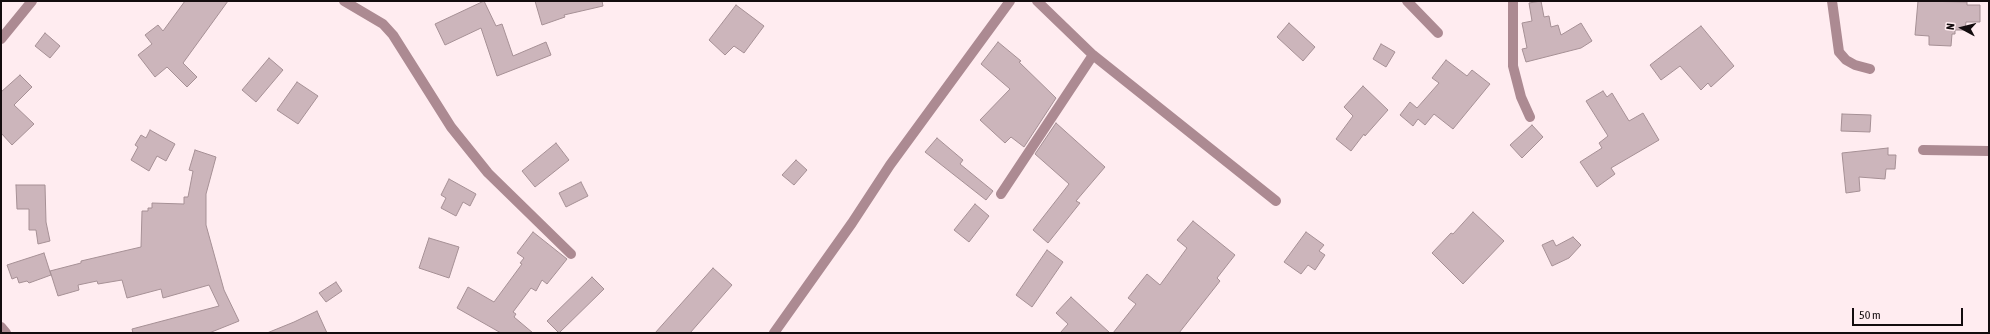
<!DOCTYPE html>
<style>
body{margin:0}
#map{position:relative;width:1990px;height:334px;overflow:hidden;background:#ffecf0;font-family:"Asap Condensed",sans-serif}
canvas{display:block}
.frame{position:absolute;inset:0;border:2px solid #130c0e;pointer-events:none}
.north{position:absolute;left:1942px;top:8px;width:40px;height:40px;-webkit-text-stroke:3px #ffecf0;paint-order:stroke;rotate:277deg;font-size:11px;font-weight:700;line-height:16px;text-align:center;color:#130c0e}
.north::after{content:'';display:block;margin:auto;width:14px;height:18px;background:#130c0e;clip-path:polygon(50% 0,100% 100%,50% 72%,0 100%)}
.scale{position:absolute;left:1852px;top:308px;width:111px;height:18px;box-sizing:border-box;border:2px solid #130c0e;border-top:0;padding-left:5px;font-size:12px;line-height:14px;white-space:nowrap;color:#130c0e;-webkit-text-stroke:3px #ffecf0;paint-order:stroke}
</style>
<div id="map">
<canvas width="1990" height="334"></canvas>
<div class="frame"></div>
<div class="north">N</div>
<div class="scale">50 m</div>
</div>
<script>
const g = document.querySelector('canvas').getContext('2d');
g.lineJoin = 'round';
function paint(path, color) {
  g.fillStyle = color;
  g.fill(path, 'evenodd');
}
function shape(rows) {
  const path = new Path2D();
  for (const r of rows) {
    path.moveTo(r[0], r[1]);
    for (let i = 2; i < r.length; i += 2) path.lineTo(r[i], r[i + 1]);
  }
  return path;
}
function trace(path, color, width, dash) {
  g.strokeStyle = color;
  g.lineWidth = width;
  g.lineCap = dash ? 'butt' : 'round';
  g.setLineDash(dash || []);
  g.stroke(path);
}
const building = shape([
 [185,1,228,1,183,63,197,77,187,87,167,67,155,77,138,55,152,44,145,35,158,25,163,31,185,1],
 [484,1,496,26,502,24,513,56,546,42,551,55,497,76,481,28,445,45,435,24,484,1],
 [535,1,602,1,603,6,564,15,565,17,542,25,535,1],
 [1541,1,1544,17,1549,16,1551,27,1558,25,1561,35,1581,23,1592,41,1581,48,1526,62,1522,49,1527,48,1522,23,1532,21,1529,3,1541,1],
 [1918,1,1967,2,1967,5,1980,5,1980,22,1966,22,1965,30,1955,30,1955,34,1952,34,1951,46,1929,45,1929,36,1915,35,1918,1],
 [736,5,764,26,744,53,734,46,725,55,709,40,736,5],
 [1289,23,1315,47,1303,61,1277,37,1289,23],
 [1701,26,1734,66,1711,87,1708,83,1701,90,1680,66,1661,80,1650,65,1701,26],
 [45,33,60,46,50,58,35,46,45,33],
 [998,42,1021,61,1019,62,1056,98,1024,147,1011,137,1005,143,980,120,1010,89,981,64,998,42],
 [1381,44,1395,52,1386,67,1373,59,1381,44],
 [269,58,283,70,256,102,242,90,269,58],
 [1446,60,1467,76,1472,70,1490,84,1453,129,1434,114,1425,125,1418,119,1413,126,1400,115,1410,102,1417,108,1439,83,1432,78,1446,60],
 [20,75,32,87,14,105,34,124,12,145,1,133,1,92,20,75],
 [297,82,318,96,298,124,277,110,297,82],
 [1363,86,1388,110,1365,136,1364,134,1351,151,1336,139,1353,116,1344,107,1363,86],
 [1603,91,1607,97,1612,93,1629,121,1643,113,1659,140,1611,168,1615,174,1597,187,1580,162,1602,148,1599,143,1608,136,1586,101,1603,91],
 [1842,114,1871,115,1870,132,1841,131,1842,114],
 [1056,123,1105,167,1076,201,1080,203,1048,243,1033,230,1069,184,1035,154,1056,123],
 [1532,125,1543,137,1522,158,1510,145,1532,125],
 [150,130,175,144,166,161,157,156,149,171,131,160,138,147,135,145,141,135,146,138,150,130],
 [937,138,963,160,960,164,993,191,986,200,925,152,937,138],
 [556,143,569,160,535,187,522,171,556,143],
 [1888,148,1888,155,1896,155,1895,169,1886,169,1885,179,1859,177,1860,191,1846,193,1842,153,1888,148],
 [195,150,216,157,206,194,206,225,224,290,239,321,209,333,133,333,132,329,219,306,209,285,163,298,161,289,127,298,122,280,98,284,97,281,78,285,79,290,58,296,50,271,81,263,81,261,141,247,142,211,148,211,148,208,152,208,152,203,184,204,184,197,188,197,193,171,189,170,195,150],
 [796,160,807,170,794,185,782,175,796,160],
 [449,179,476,194,470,206,463,202,456,216,441,208,446,198,441,195,449,179],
 [581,182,588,196,566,207,559,193,581,182],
 [16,185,45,185,46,222,50,241,38,244,36,230,29,230,29,209,17,209,16,185],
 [975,204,989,216,969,242,954,230,975,204],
 [1473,212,1504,241,1463,284,1432,253,1451,233,1453,234,1473,212],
 [1193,221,1235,255,1217,278,1220,281,1179,333,1113,333,1136,304,1128,298,1147,274,1160,285,1187,248,1177,240,1193,221],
 [533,232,567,259,547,284,542,280,536,291,531,288,513,312,516,314,514,317,533,333,501,333,457,308,468,287,494,302,522,264,520,263,524,258,517,253,533,232],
 [1306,232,1324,245,1319,251,1325,255,1315,270,1308,265,1301,274,1284,262,1306,232],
 [1573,237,1581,245,1569,258,1552,266,1542,245,1553,240,1556,246,1573,237],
 [429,238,459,247,449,278,419,268,429,238],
 [1047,250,1063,262,1032,307,1016,295,1047,250],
 [44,253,51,275,29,283,27,281,19,283,17,277,12,279,7,265,44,253],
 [713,268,732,285,690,333,655,333,713,268],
 [592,277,604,289,559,333,547,321,592,277],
 [336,282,342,291,326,302,319,293,336,282],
 [1071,297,1110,333,1060,333,1068,324,1056,313,1071,297],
 [317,311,327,333,267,333,294,322,317,311]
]);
const minor = shape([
 [344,1,383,24,393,35,451,127,488,173,571,254],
 [1037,1,1093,55,1276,201],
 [1407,1,1438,33],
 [1513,1,1513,66,1521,97,1530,117],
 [1832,1,1839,52,1846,60,1855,65,1870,69],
 [1,39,32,1],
 [1923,150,1989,151],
 [1001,194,1093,55],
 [1,327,6,333],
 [774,333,852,223,890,165,1010,1]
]);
paint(building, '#ccb5bb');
trace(building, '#a69095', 1);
trace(minor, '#ac8a92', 10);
</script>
